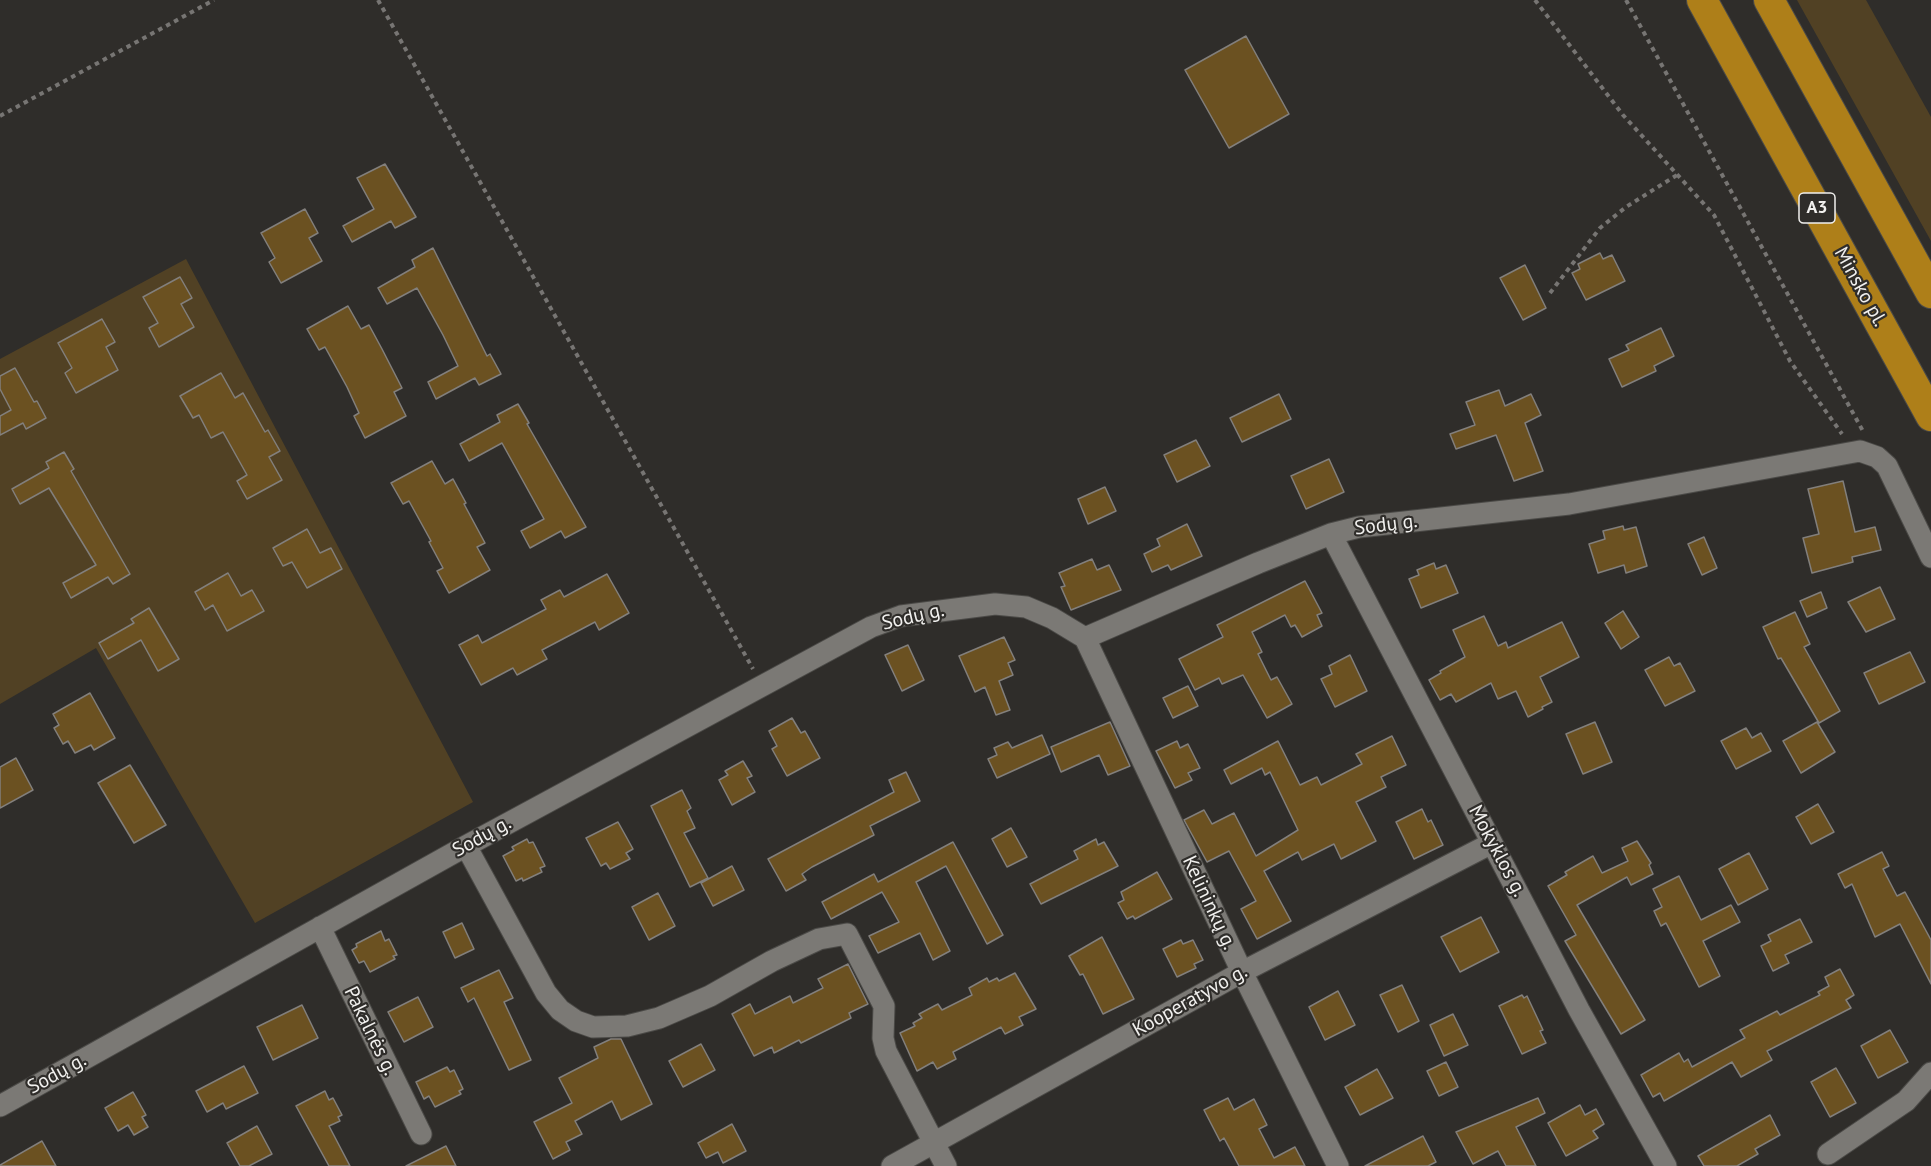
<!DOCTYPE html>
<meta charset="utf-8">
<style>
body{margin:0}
canvas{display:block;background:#2f2d2a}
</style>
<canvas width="1931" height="1166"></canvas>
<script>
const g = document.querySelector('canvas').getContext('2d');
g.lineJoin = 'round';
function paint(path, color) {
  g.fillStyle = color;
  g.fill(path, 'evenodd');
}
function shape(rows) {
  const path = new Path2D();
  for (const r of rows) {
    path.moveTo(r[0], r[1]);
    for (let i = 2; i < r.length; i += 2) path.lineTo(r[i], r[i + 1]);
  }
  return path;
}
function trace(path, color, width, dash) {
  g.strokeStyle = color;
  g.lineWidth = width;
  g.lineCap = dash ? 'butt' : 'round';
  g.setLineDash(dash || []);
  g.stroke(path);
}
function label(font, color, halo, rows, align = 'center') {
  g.font = font + ' "PT Sans",sans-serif';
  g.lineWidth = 4.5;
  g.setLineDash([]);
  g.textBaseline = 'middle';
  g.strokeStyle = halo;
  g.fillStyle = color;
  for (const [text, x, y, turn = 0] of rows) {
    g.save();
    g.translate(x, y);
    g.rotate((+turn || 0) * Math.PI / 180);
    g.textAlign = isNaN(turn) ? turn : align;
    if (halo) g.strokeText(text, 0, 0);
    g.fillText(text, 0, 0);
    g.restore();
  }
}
const green = shape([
 [1797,0,1866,0,1931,117,1931,241],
 [186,259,473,802,255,923,96,648,0,704,0,359]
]);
const building = shape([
 [1246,36,1289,114,1229,148,1185,70,1246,36],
 [385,164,416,217,395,228,391,221,352,242,343,226,374,209,357,178,385,164],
 [305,209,318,233,309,238,322,261,281,283,269,262,275,258,261,233,305,209],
 [433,248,487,356,490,354,501,374,479,385,475,378,436,399,428,382,458,366,443,335,417,288,387,304,378,288,415,267,412,260,433,248],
 [1600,253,1603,259,1612,255,1625,281,1586,300,1572,273,1580,269,1578,264,1600,253],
 [1525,265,1546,308,1523,320,1500,278,1525,265],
 [180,277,192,298,181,304,194,327,159,347,149,328,158,323,143,297,180,277],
 [348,306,361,329,369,325,382,349,402,388,394,392,406,416,365,438,354,416,359,413,347,387,325,347,319,350,307,329,348,306],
 [102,319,115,342,106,347,118,370,76,393,65,373,72,368,58,343,102,319],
 [1661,328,1674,356,1654,366,1656,371,1622,387,1609,359,1629,350,1626,345,1661,328],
 [15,368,34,402,37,401,46,418,26,429,23,423,0,435,0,416,11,410,0,389,0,376,15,368],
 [221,373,235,398,243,393,265,432,268,430,280,451,269,457,282,480,247,499,237,481,247,475,223,432,211,438,199,415,193,418,180,396,221,373],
 [1499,390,1505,406,1531,394,1541,415,1525,423,1543,471,1514,481,1496,435,1456,449,1450,434,1475,425,1466,402,1499,390],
 [1279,394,1291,419,1242,442,1230,418,1279,394],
 [518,404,529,423,527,424,586,527,565,538,561,531,530,548,521,531,544,519,502,443,469,461,460,444,500,422,497,415,518,404],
 [1196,440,1210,466,1177,482,1164,455,1196,440],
 [64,452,74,469,71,471,130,574,113,584,108,577,71,598,63,583,96,565,49,488,20,504,12,489,49,468,46,462,64,452],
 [1329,459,1344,492,1306,509,1291,476,1329,459],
 [432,461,445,484,453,479,466,503,464,504,485,543,477,547,490,570,449,593,437,571,443,568,429,542,431,541,409,501,403,504,391,483,432,461],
 [1843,481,1855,532,1875,527,1881,550,1852,557,1853,562,1812,573,1803,538,1819,534,1808,489,1843,481],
 [1105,487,1116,511,1088,524,1078,499,1105,487],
 [1187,524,1202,556,1171,570,1168,565,1152,572,1144,554,1160,546,1157,539,1187,524],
 [1623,526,1624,530,1636,527,1647,566,1626,573,1624,565,1598,573,1589,544,1605,539,1603,531,1623,526],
 [307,529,320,553,331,548,342,569,307,588,292,562,283,566,273,548,307,529],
 [1704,537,1717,568,1702,575,1688,544,1704,537],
 [1092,559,1097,570,1109,565,1121,590,1071,610,1061,587,1065,586,1059,573,1092,559],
 [1434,563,1436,569,1446,565,1458,593,1421,608,1409,579,1419,575,1417,570,1434,563],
 [228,573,241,596,252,590,264,611,227,631,213,605,205,610,195,592,228,573],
 [607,574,629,613,599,630,595,622,542,650,547,659,517,675,513,668,481,685,459,645,478,635,482,643,546,609,541,600,560,590,564,597,607,574],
 [1305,581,1322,613,1317,615,1322,626,1302,637,1295,625,1291,627,1285,615,1252,632,1262,652,1258,654,1271,680,1277,677,1292,704,1267,718,1243,675,1222,684,1219,678,1195,690,1179,659,1223,637,1217,625,1305,581],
 [1880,587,1895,619,1866,632,1848,602,1880,587],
 [1821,592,1827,608,1807,617,1800,601,1821,592],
 [149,608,179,659,158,671,141,640,108,659,99,643,134,623,131,619,149,608],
 [1623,611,1639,637,1621,649,1605,623,1623,611],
 [1795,612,1810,644,1804,647,1840,711,1819,723,1781,658,1778,659,1763,627,1795,612],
 [1484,616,1498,646,1506,642,1508,648,1562,622,1579,657,1540,677,1552,702,1542,707,1543,709,1528,717,1516,691,1498,699,1491,683,1456,702,1451,694,1440,700,1429,680,1441,673,1440,671,1465,657,1453,630,1484,616],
 [1004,637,1015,660,1008,663,1013,675,999,681,1010,710,996,715,985,687,975,692,959,656,1004,637],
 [908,645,924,680,902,691,885,655,908,645],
 [1910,652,1925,682,1879,704,1864,673,1910,652],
 [1350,655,1367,691,1335,707,1321,679,1332,674,1329,666,1350,655],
 [1669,657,1674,666,1680,663,1695,691,1665,706,1645,670,1669,657],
 [1188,686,1198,706,1173,718,1163,698,1188,686],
 [90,693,115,738,94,750,91,745,75,753,68,741,63,744,54,728,59,725,53,714,90,693],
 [792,718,801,733,805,731,820,758,787,776,772,749,777,746,769,731,792,718],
 [1110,722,1130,766,1108,775,1099,755,1061,772,1051,747,1110,722],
 [1595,722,1612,762,1583,774,1566,734,1595,722],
 [1817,722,1835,752,1801,773,1783,741,1817,722],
 [1746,728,1752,738,1761,733,1771,751,1736,769,1721,741,1746,728],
 [1042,735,1050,754,997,778,988,759,997,755,994,748,1008,742,1012,748,1042,735],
 [1392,736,1406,765,1381,777,1386,787,1356,802,1376,841,1341,859,1334,844,1302,860,1298,852,1264,871,1291,921,1257,939,1241,909,1256,901,1229,851,1207,862,1184,820,1204,810,1212,824,1234,813,1256,856,1298,830,1270,772,1265,775,1262,768,1231,784,1224,770,1278,741,1300,785,1317,777,1321,785,1362,764,1356,754,1392,736],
 [1177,741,1180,748,1188,744,1200,768,1188,773,1192,780,1175,788,1156,751,1177,741],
 [16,758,33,790,0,808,0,767,16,758],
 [743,761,752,776,747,778,755,792,732,805,719,780,728,775,725,771,743,761],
 [130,765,166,825,134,843,98,783,130,765],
 [906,772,920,801,870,826,874,835,812,867,802,874,806,880,786,891,768,859,894,792,889,780,906,772],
 [682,790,691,808,687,811,695,828,684,833,708,878,690,887,651,806,682,790],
 [1818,804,1834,832,1811,844,1796,817,1818,804],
 [1422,809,1428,822,1431,820,1443,845,1414,859,1396,822,1422,809],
 [618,822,633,849,626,853,630,859,610,869,606,863,601,866,586,838,618,822],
 [1011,828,1027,857,1007,867,992,839,1011,828],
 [527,839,529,843,533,842,545,866,540,868,542,872,523,881,522,878,516,881,503,856,514,850,512,847,527,839],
 [1096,839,1098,845,1104,842,1118,866,1041,904,1030,884,1078,859,1074,851,1096,839],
 [1637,841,1651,863,1649,865,1653,874,1631,885,1627,877,1577,905,1645,1020,1621,1034,1565,941,1576,935,1548,886,1567,875,1565,872,1593,856,1602,873,1628,861,1622,848,1637,841],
 [953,842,1003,935,987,944,946,866,916,882,950,951,933,960,920,933,878,953,869,936,899,922,882,892,831,919,822,902,874,874,878,882,953,842],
 [1882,852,1889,866,1883,869,1897,896,1905,892,1931,940,1931,984,1900,924,1875,937,1852,884,1845,888,1838,874,1882,852],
 [1749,853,1768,889,1738,905,1719,869,1749,853],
 [732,866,744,890,713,906,701,883,732,866],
 [1157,872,1172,899,1135,919,1133,916,1127,919,1118,903,1124,900,1121,892,1157,872],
 [1679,876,1701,920,1731,905,1740,922,1703,941,1720,976,1699,987,1666,923,1661,926,1654,911,1662,907,1653,889,1679,876],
 [658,893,675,926,649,940,632,907,658,893],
 [1481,917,1499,952,1460,972,1441,937,1481,917],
 [1800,919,1812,942,1785,955,1789,963,1773,971,1761,946,1771,941,1768,935,1800,919],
 [462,923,474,949,455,958,443,932,462,923],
 [381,931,385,941,389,939,397,955,393,956,395,959,370,972,364,961,359,963,352,950,357,947,356,944,381,931],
 [1102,937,1134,999,1103,1014,1083,974,1080,975,1069,956,1102,937],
 [1181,940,1183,944,1193,940,1203,960,1194,964,1196,968,1177,977,1163,949,1181,940],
 [848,964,868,1004,849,1013,851,1018,801,1043,799,1040,774,1053,772,1047,754,1056,732,1014,750,1004,755,1014,790,996,793,1003,823,988,818,979,848,964],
 [1840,969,1854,995,1846,1000,1851,1008,1767,1051,1772,1060,1741,1077,1732,1062,1664,1101,1660,1093,1653,1097,1641,1075,1679,1053,1684,1062,1688,1059,1692,1067,1745,1038,1740,1030,1777,1011,1780,1015,1820,995,1818,992,1829,986,1825,977,1840,969],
 [499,970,513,998,504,1002,531,1060,509,1070,474,998,468,1002,461,988,499,970],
 [1015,973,1036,1009,1019,1017,1023,1025,1005,1034,1001,1027,953,1052,956,1059,937,1069,933,1062,917,1071,900,1033,915,1026,913,1023,922,1018,919,1014,938,1004,942,1010,972,995,969,988,987,978,989,982,997,978,999,981,1015,973],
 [1402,985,1419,1021,1398,1032,1380,995,1402,985],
 [1338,991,1355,1025,1325,1040,1309,1007,1338,991],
 [1522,995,1524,998,1527,996,1543,1030,1540,1031,1546,1043,1522,1054,1499,1006,1522,995],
 [418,997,433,1027,404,1042,388,1012,418,997],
 [302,1005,318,1038,273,1060,257,1027,302,1005],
 [1453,1014,1468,1045,1444,1056,1430,1025,1453,1014],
 [1890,1030,1908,1062,1878,1078,1861,1046,1890,1030],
 [611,1039,621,1039,652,1104,621,1120,612,1101,575,1121,582,1134,566,1142,570,1150,553,1159,534,1122,572,1103,559,1078,598,1058,594,1047,611,1039],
 [701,1044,715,1070,683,1087,669,1061,701,1044],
 [1446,1062,1458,1087,1439,1096,1427,1071,1446,1062],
 [244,1066,258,1093,226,1109,223,1103,207,1112,196,1091,244,1066],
 [447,1067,450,1072,454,1070,463,1089,459,1091,461,1094,435,1107,429,1096,424,1099,416,1082,447,1067],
 [1836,1068,1856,1103,1830,1117,1811,1082,1836,1068],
 [1377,1069,1393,1098,1360,1115,1345,1087,1377,1069],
 [325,1091,329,1100,333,1098,342,1115,338,1117,340,1121,329,1126,350,1166,329,1166,296,1106,325,1091],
 [133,1092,146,1115,142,1117,148,1127,134,1135,128,1125,118,1131,105,1108,133,1092],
 [1228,1098,1234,1110,1254,1099,1267,1125,1259,1129,1274,1158,1295,1147,1305,1166,1239,1166,1224,1138,1220,1141,1204,1110,1228,1098],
 [1538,1098,1545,1113,1516,1127,1536,1166,1506,1166,1498,1151,1473,1164,1456,1132,1538,1098],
 [1580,1105,1585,1115,1596,1109,1604,1124,1593,1131,1598,1138,1566,1156,1548,1123,1580,1105],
 [1770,1115,1780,1135,1755,1149,1758,1154,1737,1166,1704,1166,1698,1156,1770,1115],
 [732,1124,746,1151,723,1163,718,1152,706,1158,698,1143,732,1124],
 [257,1126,272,1154,249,1166,240,1166,227,1143,257,1126],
 [1423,1136,1436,1162,1428,1166,1365,1166,1423,1136],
 [42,1141,56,1166,0,1166,0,1165,42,1141],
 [446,1146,456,1166,406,1166,446,1146]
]);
const path = shape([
 [378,0,753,669],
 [1535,0,1623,115,1714,215,1790,361,1842,434],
 [1626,0,1864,433],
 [0,116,214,0],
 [1550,293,1600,228,1626,207,1677,175]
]);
const minor = shape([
 [1331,534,1579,1010,1666,1166],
 [1085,638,1242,972,1338,1166],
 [466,846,546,993,560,1010,576,1021,593,1027,627,1026,659,1018,710,996,772,961,819,939,847,934,884,1006,883,1038,886,1051,946,1166],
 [320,927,421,1134],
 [0,1106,466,846,871,627,901,616,995,604,1026,607,1052,618,1085,638,1258,563,1331,534,1359,527,1569,504,1860,451,1877,457,1887,466,1931,557],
 [1828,1154,1906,1101,1931,1073],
 [892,1166,1242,972,1492,843]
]);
const highway = shape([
 [1702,0,1931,416],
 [1769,0,1931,293]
]);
const shields = [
 [1817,208,36]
];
const shieldNames = [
 ["A3",1817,208]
];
const streetNames = [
 ["Minsko pl.",1860,287,61],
 ["Sodų g.",1386,525,-7],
 ["Sodų g.",913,617,-13],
 ["Sodų g.",482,837,-29],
 ["Mokyklos g.",1497,851,62],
 ["Kelininkų g.",1209,903,65],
 ["Kooperatyvo g.",1190,1001,-29],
 ["Pakalnės g.",370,1031,64],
 ["Sodų g.",57,1074,-29]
];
paint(green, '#514124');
paint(building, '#6b5121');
trace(building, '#827f7c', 1.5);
trace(minor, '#4b4a47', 23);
trace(highway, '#4b4a47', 32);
trace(path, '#777573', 4, [4.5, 4.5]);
trace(minor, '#7b7975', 21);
trace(highway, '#ae7f19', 30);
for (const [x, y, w] of shields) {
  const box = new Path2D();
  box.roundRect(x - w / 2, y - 15, w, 30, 4.5);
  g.fillStyle = '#2f2d2a';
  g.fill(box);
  trace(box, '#f1f0ee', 1.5);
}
label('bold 18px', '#f1f0ee', null, shieldNames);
label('20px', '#f1f0ee', '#2f2d2a', streetNames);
</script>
